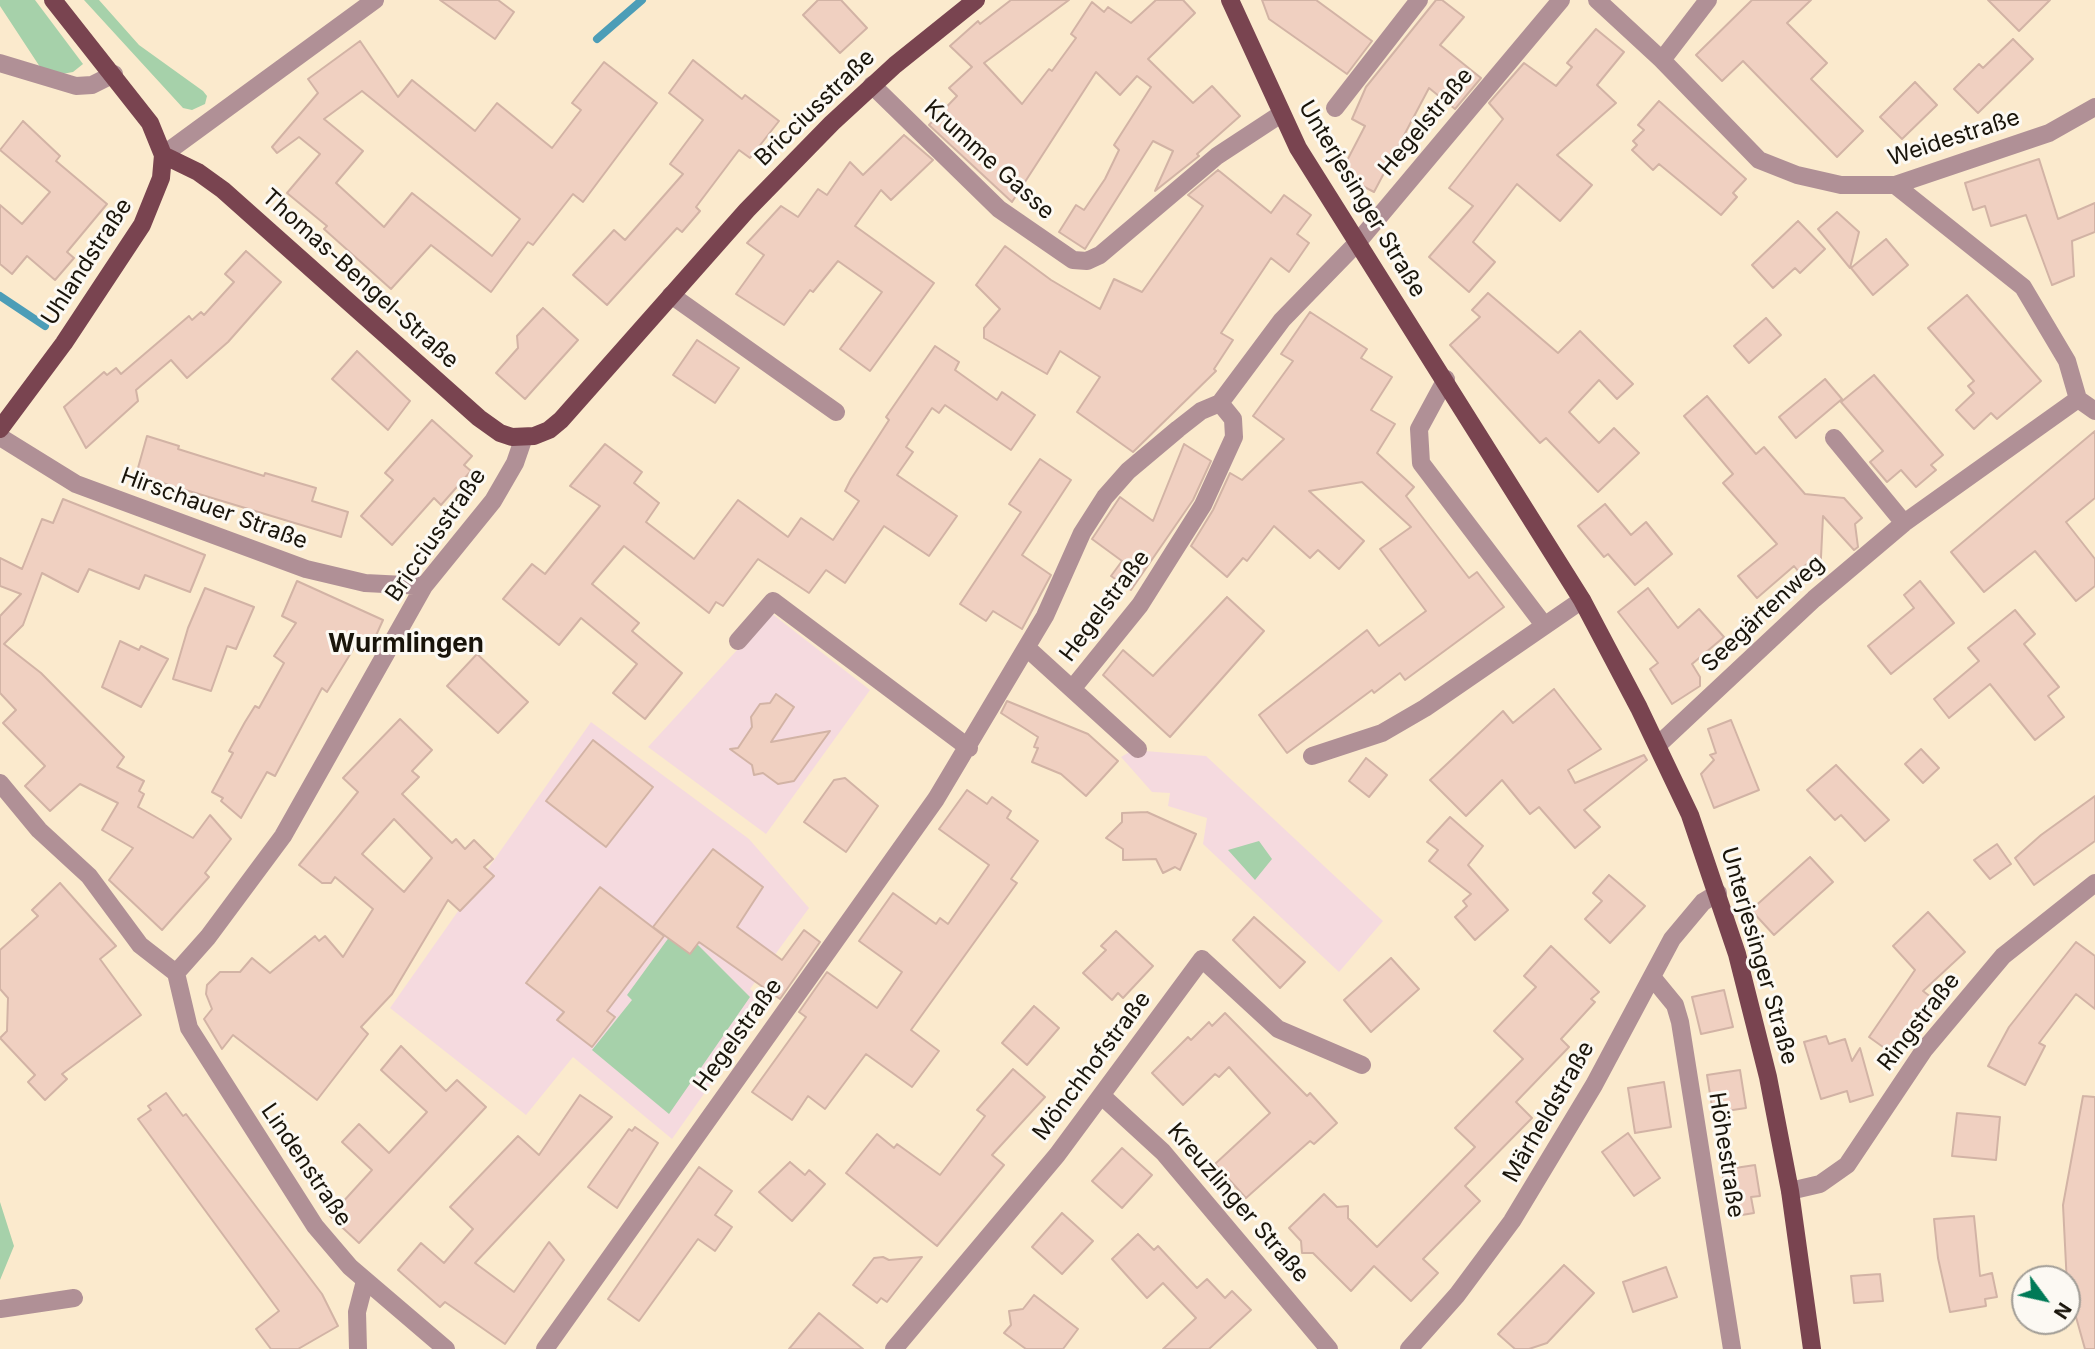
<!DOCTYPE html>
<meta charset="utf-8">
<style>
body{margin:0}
#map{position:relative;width:2095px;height:1349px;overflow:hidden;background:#fbeacd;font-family:Inter,sans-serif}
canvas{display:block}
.north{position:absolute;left:2011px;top:1265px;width:70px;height:70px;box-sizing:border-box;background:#fcf9f3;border:2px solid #a19d96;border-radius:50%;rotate:123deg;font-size:19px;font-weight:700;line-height:28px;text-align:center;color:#19140a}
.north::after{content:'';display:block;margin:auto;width:24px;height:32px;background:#007a57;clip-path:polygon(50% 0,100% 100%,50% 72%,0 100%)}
</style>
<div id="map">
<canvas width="2095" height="1349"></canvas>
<div class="north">N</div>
</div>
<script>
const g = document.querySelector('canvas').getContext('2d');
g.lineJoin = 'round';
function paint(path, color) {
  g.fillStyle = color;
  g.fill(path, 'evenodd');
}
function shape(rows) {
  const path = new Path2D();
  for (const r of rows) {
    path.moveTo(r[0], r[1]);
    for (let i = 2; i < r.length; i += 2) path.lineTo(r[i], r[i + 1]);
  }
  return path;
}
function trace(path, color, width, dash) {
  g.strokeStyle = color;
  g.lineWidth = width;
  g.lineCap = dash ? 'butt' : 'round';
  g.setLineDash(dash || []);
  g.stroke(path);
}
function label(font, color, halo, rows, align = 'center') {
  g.font = font + ' Inter,sans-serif';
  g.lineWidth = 6;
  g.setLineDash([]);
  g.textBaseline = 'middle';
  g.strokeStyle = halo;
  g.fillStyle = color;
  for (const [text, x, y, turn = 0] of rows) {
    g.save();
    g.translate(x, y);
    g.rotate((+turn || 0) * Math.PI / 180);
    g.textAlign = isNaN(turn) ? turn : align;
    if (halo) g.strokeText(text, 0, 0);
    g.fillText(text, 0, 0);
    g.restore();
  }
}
const education = shape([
 [771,613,870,690,766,834,648,747],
 [591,722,749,839,809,908,750,989,768,1003,672,1139,573,1057,526,1115,390,1008],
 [1133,750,1206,756,1383,921,1339,972,1203,844,1207,818,1168,806,1170,793,1152,792,1121,757]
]);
const green = shape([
 [0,0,35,0,83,64,73,72,62,74,40,67,0,6],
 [84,0,99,0,139,45,203,91,207,96,205,104,192,110,183,108],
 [1259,841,1272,859,1255,880,1228,850],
 [678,925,750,997,669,1114,592,1050,632,1000,627,995],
 [0,1202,14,1246,0,1280]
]);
const stream = shape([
 [597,39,642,0],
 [0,296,45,326]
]);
const building = shape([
 [440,0,498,0,514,12,495,39,440,0],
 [818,0,841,0,867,28,840,53,803,15,818,0],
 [1011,0,1069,0,984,63,1022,104,1049,69,1052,71,1076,38,1071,34,1092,2,1104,12,1108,7,1131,23,1156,0,1183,0,1195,13,1148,59,1193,103,1212,86,1240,116,1197,154,1199,156,1155,191,1173,151,1153,141,1085,249,1059,232,1076,205,1084,210,1105,179,1119,150,1114,145,1151,87,1137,76,1120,95,1096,72,1012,202,929,125,957,96,949,88,972,67,950,46,978,21,980,24,1011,0],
 [1262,0,1316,0,1372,41,1347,74,1269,19,1262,0],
 [1436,0,1442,0,1464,17,1440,45,1481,78,1455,109,1429,88,1374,192,1340,174,1365,126,1352,119,1366,87,1436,0],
 [1752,0,1811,0,1787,23,1827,63,1811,79,1863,131,1837,157,1743,61,1722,81,1696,55,1752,0],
 [1988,0,2050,0,2019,31,1988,0],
 [1596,29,1624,52,1597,85,1616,103,1557,155,1592,185,1560,221,1517,184,1473,242,1495,262,1469,292,1429,257,1473,206,1449,188,1503,119,1489,103,1524,63,1556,86,1572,67,1567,63,1596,29],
 [2013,39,2033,59,1978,113,1954,89,1979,64,1983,68,2013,39],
 [360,41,398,97,412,80,475,131,497,103,552,148,581,110,572,103,604,62,657,103,583,202,573,194,533,245,528,242,491,292,431,245,391,289,324,229,327,226,287,193,320,154,299,137,277,153,272,147,318,93,308,79,360,41],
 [362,91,520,219,492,256,412,193,384,227,336,183,363,151,324,119,362,91],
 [693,60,742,99,745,95,779,121,750,158,739,150,696,207,700,211,682,232,677,228,607,305,573,275,614,230,625,240,683,174,670,164,703,120,669,93,693,60],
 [1915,82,1937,105,1902,139,1880,117,1915,82],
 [1659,101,1746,179,1733,193,1737,197,1721,215,1659,164,1653,170,1632,150,1637,145,1633,141,1644,130,1638,125,1659,101],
 [23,121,60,156,56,161,107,204,67,252,74,258,55,280,27,256,12,274,0,264,0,205,22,224,50,192,0,150,23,121],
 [904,135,933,160,891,200,881,190,855,226,934,283,870,371,840,349,882,292,838,261,813,292,810,290,784,325,736,294,764,255,747,243,781,206,798,217,818,189,827,195,850,162,863,175,904,135],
 [2039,159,2058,219,2095,203,2095,232,2072,241,2074,276,2052,285,2026,215,1991,226,1985,206,1973,210,1965,183,2039,159],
 [1218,170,1271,213,1284,195,1311,215,1297,234,1309,243,1289,272,1271,258,1221,333,1233,340,1214,369,1216,371,1133,452,1077,412,1100,377,1060,351,1047,374,984,338,984,328,1000,309,976,285,1005,246,1051,280,1100,309,1114,279,1142,292,1203,206,1188,195,1218,170],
 [1837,212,1859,232,1850,268,1818,229,1837,212],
 [1798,221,1825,249,1800,273,1795,268,1773,288,1752,265,1798,221],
 [1886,239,1908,265,1873,295,1851,268,1886,239],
 [246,251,281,282,228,342,187,378,171,360,136,390,138,401,86,448,64,407,104,372,107,375,116,368,121,374,189,316,192,320,201,312,204,315,234,282,225,274,246,251],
 [1488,293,1558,353,1580,331,1633,384,1617,399,1599,380,1569,412,1599,443,1614,428,1639,453,1598,492,1546,438,1540,443,1450,345,1480,317,1472,310,1488,293],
 [1967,295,2041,381,1997,419,1991,413,1974,429,1956,410,1974,393,1968,386,1974,381,1928,328,1967,295],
 [543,308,578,340,525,399,496,373,518,348,517,336,543,308],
 [1310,312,1367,349,1361,358,1392,377,1371,410,1395,424,1377,453,1414,487,1406,496,1469,578,1477,572,1504,607,1405,680,1400,673,1374,693,1372,690,1287,753,1259,715,1367,630,1379,646,1426,611,1380,549,1411,527,1362,482,1309,491,1364,541,1339,569,1318,550,1310,558,1274,526,1247,561,1243,558,1227,577,1191,546,1213,510,1230,473,1242,480,1284,439,1253,416,1293,361,1281,354,1310,312],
 [1766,318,1781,335,1749,363,1734,346,1766,318],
 [697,340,739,368,715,403,673,375,697,340],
 [935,346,959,362,955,370,997,400,1002,392,1035,415,1011,450,945,405,939,413,932,408,906,447,913,452,897,475,957,516,929,556,884,526,845,583,826,570,809,593,758,559,723,606,716,602,709,613,624,546,592,584,639,623,632,631,682,673,645,719,613,693,637,664,581,618,559,645,503,599,532,564,545,574,600,506,570,486,605,444,642,472,634,483,659,503,646,522,694,559,738,500,788,537,801,518,833,540,859,501,845,491,851,479,889,420,886,417,935,346],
 [357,351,410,401,388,430,332,379,357,351],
 [1874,375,1943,455,1931,465,1936,470,1916,487,1901,470,1887,482,1870,462,1883,451,1841,402,1874,375],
 [1825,379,1842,399,1796,438,1779,417,1825,379],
 [1707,396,1756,454,1764,447,1805,494,1844,498,1862,518,1855,524,1858,547,1854,550,1823,516,1820,578,1807,564,1798,571,1794,566,1757,598,1738,576,1777,544,1723,483,1733,474,1684,416,1707,396],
 [432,420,472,456,464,465,471,471,441,505,434,498,392,545,361,516,393,480,385,473,432,420],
 [2095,431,2095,498,2066,522,2095,559,2095,586,2076,601,2035,551,1984,592,1951,552,2095,431],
 [147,436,179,446,178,449,264,476,265,473,316,488,312,501,348,512,341,537,136,475,147,436],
 [1184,444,1211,461,1193,500,1131,590,1111,576,1122,561,1092,539,1120,497,1153,521,1184,444],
 [1040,459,1071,480,1022,555,1051,575,1022,629,993,611,986,621,960,604,1021,512,1009,504,1040,459],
 [63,499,205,555,190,592,145,575,139,589,89,569,78,592,42,573,23,625,4,644,41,673,124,757,117,767,144,781,139,791,144,794,138,807,193,838,210,815,231,839,205,873,209,877,162,930,109,880,133,848,102,830,118,803,80,784,50,811,25,786,45,766,3,723,16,710,0,693,0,616,21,594,0,586,0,558,22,569,42,519,53,523,63,499],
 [1605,504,1631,535,1646,522,1672,554,1635,585,1608,554,1604,557,1578,526,1605,504],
 [297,581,383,620,369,651,354,648,327,692,322,688,275,776,267,772,241,818,221,801,223,798,212,792,233,753,229,751,245,722,255,706,259,708,284,663,274,656,296,623,282,616,297,581],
 [1920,581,1954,623,1891,674,1868,646,1914,608,1904,595,1920,581],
 [205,588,254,607,236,649,227,646,211,691,173,679,188,628,205,588],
 [1648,588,1678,628,1699,609,1724,637,1692,664,1700,677,1700,686,1672,704,1650,669,1658,663,1618,612,1648,588],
 [1227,597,1264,631,1170,737,1103,675,1123,650,1153,676,1227,597],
 [2015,610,2035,634,2024,644,2059,687,2048,696,2064,717,2035,740,1990,684,1949,718,1934,699,1979,661,1968,648,2015,610],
 [120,641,139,650,141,646,168,659,141,707,102,687,120,641],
 [477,654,528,702,498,733,447,686,477,654],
 [1554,689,1601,749,1568,770,1575,783,1644,755,1647,760,1584,810,1600,827,1575,848,1539,807,1530,814,1502,780,1466,816,1430,780,1503,711,1513,723,1554,689],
 [776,694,794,707,771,742,830,731,794,781,778,784,763,773,754,775,752,765,730,749,738,748,752,727,751,717,760,704,770,703,776,694],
 [1007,701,1088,734,1118,761,1086,796,1061,774,1032,762,1038,748,1034,747,1038,737,1001,713,1007,701],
 [400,719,432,750,412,771,419,777,402,794,452,843,456,839,465,849,474,840,493,859,484,867,494,876,460,911,448,900,392,994,361,1027,368,1034,317,1100,233,1035,222,1049,204,1019,212,1009,206,994,207,985,220,972,240,972,252,958,270,973,315,936,319,941,325,936,343,957,373,909,335,877,331,883,322,883,299,865,358,792,343,778,400,719],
 [394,819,432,858,404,892,362,854,394,819],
 [1731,720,1759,790,1714,808,1701,774,1714,760,1710,755,1716,753,1708,729,1731,720],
 [593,740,653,787,606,847,546,801,593,740],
 [1921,749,1939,768,1923,783,1905,764,1921,749],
 [1366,758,1387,775,1369,797,1349,781,1366,758],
 [1836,765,1889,820,1865,841,1841,815,1835,820,1807,790,1836,765],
 [845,778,878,806,846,852,804,822,834,780,845,778],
 [967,790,987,804,992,797,1011,811,1007,818,1038,841,1011,879,1017,883,911,1030,939,1051,912,1087,866,1054,825,1109,808,1096,792,1120,752,1092,806,1017,799,1012,827,972,877,1008,902,972,859,941,893,893,936,924,940,918,948,924,989,865,939,829,967,790],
 [2095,796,2095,841,2034,885,2015,858,2041,835,2095,796],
 [1147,812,1196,834,1180,870,1175,867,1163,873,1156,859,1123,860,1123,849,1106,838,1122,822,1122,813,1147,812],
 [1450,817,1483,846,1468,865,1508,910,1475,940,1455,917,1467,906,1463,901,1471,894,1429,861,1438,850,1427,842,1450,817],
 [1997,844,2011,864,1990,879,1974,860,1997,844],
 [713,849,763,887,737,927,782,960,804,930,820,942,780,999,699,942,690,954,653,927,713,849],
 [1810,857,1833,882,1774,935,1751,910,1810,857],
 [1609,875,1645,906,1610,943,1585,919,1602,901,1593,893,1609,875],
 [60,883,116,946,100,959,141,1015,62,1074,67,1079,45,1100,28,1082,35,1075,0,1038,7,1031,8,998,0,989,0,950,38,916,32,910,60,883],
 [600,887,664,936,607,1011,615,1017,592,1047,557,1020,564,1012,526,983,600,887],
 [1928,912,1965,952,1923,991,1936,1001,1897,1057,1869,1037,1915,970,1893,946,1928,912],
 [1254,917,1305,962,1280,988,1233,940,1254,917],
 [1116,931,1153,966,1123,998,1118,993,1112,1000,1083,973,1106,950,1101,946,1116,931],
 [2076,942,2095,956,2095,1009,2076,994,2039,1043,2045,1046,2025,1085,1988,1066,2009,1027,2076,942],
 [1551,946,1599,992,1591,999,1595,1002,1561,1039,1569,1047,1516,1102,1532,1118,1465,1186,1480,1201,1423,1259,1438,1273,1411,1301,1374,1266,1351,1291,1313,1253,1302,1253,1301,1241,1289,1228,1324,1194,1337,1207,1348,1206,1348,1218,1377,1247,1475,1147,1455,1128,1523,1059,1494,1031,1536,987,1524,976,1551,946],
 [1391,958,1419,989,1371,1032,1344,1000,1391,958],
 [1724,990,1733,1027,1701,1034,1692,997,1724,990],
 [1034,1006,1059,1028,1027,1065,1002,1043,1034,1006],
 [1225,1013,1307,1096,1310,1093,1337,1123,1314,1144,1310,1141,1246,1198,1215,1164,1270,1113,1229,1067,1219,1077,1215,1074,1183,1105,1152,1073,1188,1037,1191,1040,1209,1022,1212,1026,1225,1013],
 [1826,1036,1829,1044,1845,1039,1852,1061,1860,1048,1873,1095,1850,1102,1847,1091,1821,1099,1804,1042,1826,1036],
 [401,1046,446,1091,457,1080,486,1107,359,1243,330,1216,372,1170,342,1142,359,1124,389,1153,427,1112,381,1070,401,1046],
 [1013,1069,1045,1097,992,1155,1004,1165,937,1246,846,1173,877,1134,894,1148,897,1144,940,1175,985,1116,977,1110,1013,1069],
 [1740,1070,1746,1108,1713,1113,1707,1075,1740,1070],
 [1664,1082,1671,1127,1635,1133,1628,1088,1664,1082],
 [166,1093,183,1116,186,1114,322,1294,338,1326,298,1349,271,1349,256,1329,279,1311,138,1119,151,1110,148,1106,166,1093],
 [580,1095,612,1117,475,1263,514,1292,549,1242,564,1260,505,1344,445,1302,440,1307,398,1270,421,1243,444,1263,473,1229,450,1207,518,1136,539,1155,580,1095],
 [2083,1096,2095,1097,2095,1349,2085,1349,2067,1285,2063,1205,2083,1096],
 [1957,1113,2000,1117,1996,1160,1952,1156,1957,1113],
 [635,1127,658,1143,617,1208,588,1187,629,1129,632,1131,635,1127],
 [1628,1133,1660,1178,1634,1196,1602,1152,1628,1133],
 [1122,1148,1152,1175,1122,1208,1092,1181,1122,1148],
 [790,1162,805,1175,809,1170,825,1184,792,1221,759,1192,790,1162],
 [1755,1165,1760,1196,1751,1197,1754,1213,1730,1217,1722,1170,1755,1165],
 [699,1167,732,1191,715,1215,732,1227,715,1251,698,1239,639,1321,608,1299,699,1167],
 [1062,1213,1093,1241,1062,1274,1032,1247,1062,1213],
 [1974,1216,1980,1276,1992,1273,1997,1297,1985,1299,1986,1306,1950,1312,1938,1258,1934,1219,1974,1216],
 [1138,1234,1154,1250,1158,1246,1197,1288,1207,1279,1225,1298,1232,1291,1251,1310,1209,1349,1163,1349,1196,1318,1163,1283,1147,1298,1112,1259,1138,1234],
 [883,1257,889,1260,922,1257,887,1302,881,1298,877,1303,853,1285,874,1258,883,1257],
 [1564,1265,1594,1293,1547,1343,1529,1349,1515,1349,1498,1334,1564,1265],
 [1666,1267,1677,1297,1633,1312,1623,1282,1666,1267],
 [1880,1274,1883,1301,1854,1303,1851,1276,1880,1274],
 [1034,1295,1078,1329,1063,1349,1026,1349,1004,1333,1011,1325,1009,1311,1023,1309,1034,1295],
 [819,1313,863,1349,789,1349,819,1313]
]);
const minor = shape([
 [1597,0,1662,60,1759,160,1797,175,1841,185,1895,185,2049,133,2095,107],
 [1662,60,1708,0],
 [0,63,76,86,92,85,114,74],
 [872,85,999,209,1073,260,1087,261,1100,255,1217,156,1281,114],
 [1335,108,1419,0],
 [163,155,375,0],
 [1895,185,2023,287,2067,361,2078,399,2095,411],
 [671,295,836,412],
 [1446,379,1419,429,1421,463,1544,625],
 [0,437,76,484,306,569,365,583,424,586],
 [1834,438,1904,523],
 [738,641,773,601,969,748],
 [1027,648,1138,749],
 [1072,689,1140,605,1203,505,1234,437,1233,419,1220,403],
 [1658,745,1814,599,1904,523,2078,399],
 [1312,756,1382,733,1425,708,1582,600],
 [0,783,39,830,89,876,140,945,176,973,189,1028,315,1226,350,1267,446,1349],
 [176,973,208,937,283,836,424,586,493,501,515,463,524,437],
 [1652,977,1675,1005,1680,1022,1732,1349],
 [1102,1096,1163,1152,1329,1349],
 [1790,1191,1820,1184,1847,1165,1924,1050,2003,956,2095,883],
 [0,1309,74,1298],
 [358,1349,357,1312,365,1281],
 [545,1349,936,799,1045,616,1082,533,1105,497,1128,471,1178,429,1201,411,1220,403,1282,320,1357,243,1561,0],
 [894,1349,1057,1155,1202,959,1278,1029,1362,1065],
 [1409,1349,1457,1295,1512,1221,1594,1085,1672,939,1703,902,1718,893]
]);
const major = shape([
 [1230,0,1298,148,1582,600,1639,708,1690,815,1737,954,1768,1077,1790,1191,1812,1349],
 [163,155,198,172,223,190,479,418,500,433,512,437,534,436,549,430,561,420,747,210,832,123,895,65,976,0],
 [0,429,64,343,142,225,161,178,163,155,150,123,53,0]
]);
const streetNames = [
 ["Bricciusstraße",815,108,-44],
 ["Hegelstraße",1426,122,-50],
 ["Weidestraße",1954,138,-18],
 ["Krumme Gasse",989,160,42],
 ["Unterjesinger Straße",1362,199,59],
 ["Uhlandstraße",87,262,-57],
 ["Thomas-Bengel-Straße",360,279,42],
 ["Hirschauer Straße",214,509,20],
 ["Bricciusstraße",436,535,-55],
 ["Hegelstraße",1105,606,-53],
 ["Seegärtenweg",1763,614,-43],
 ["Unterjesinger Straße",1759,956,74],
 ["Ringstraße",1919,1022,-52],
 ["Hegelstraße",738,1035,-54],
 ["Mönchhofstraße",1092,1066,-53],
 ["Märheldstraße",1549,1112,-60],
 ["Höhestraße",1726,1155,81],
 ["Lindenstraße",306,1165,56],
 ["Kreuzlinger Straße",1238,1203,49]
];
const quarterNames = [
 ["Wurmlingen",406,644]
];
paint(education, '#f5dadf');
paint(green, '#a6d1aa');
trace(stream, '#4c9db7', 8);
paint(building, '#f0d0c1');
trace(building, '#d2b3a5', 2);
trace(minor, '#b09096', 18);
trace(major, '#794450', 18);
label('23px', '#19140a', '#fcf9f3', streetNames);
label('bold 26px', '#19140a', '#fcf9f3', quarterNames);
</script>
